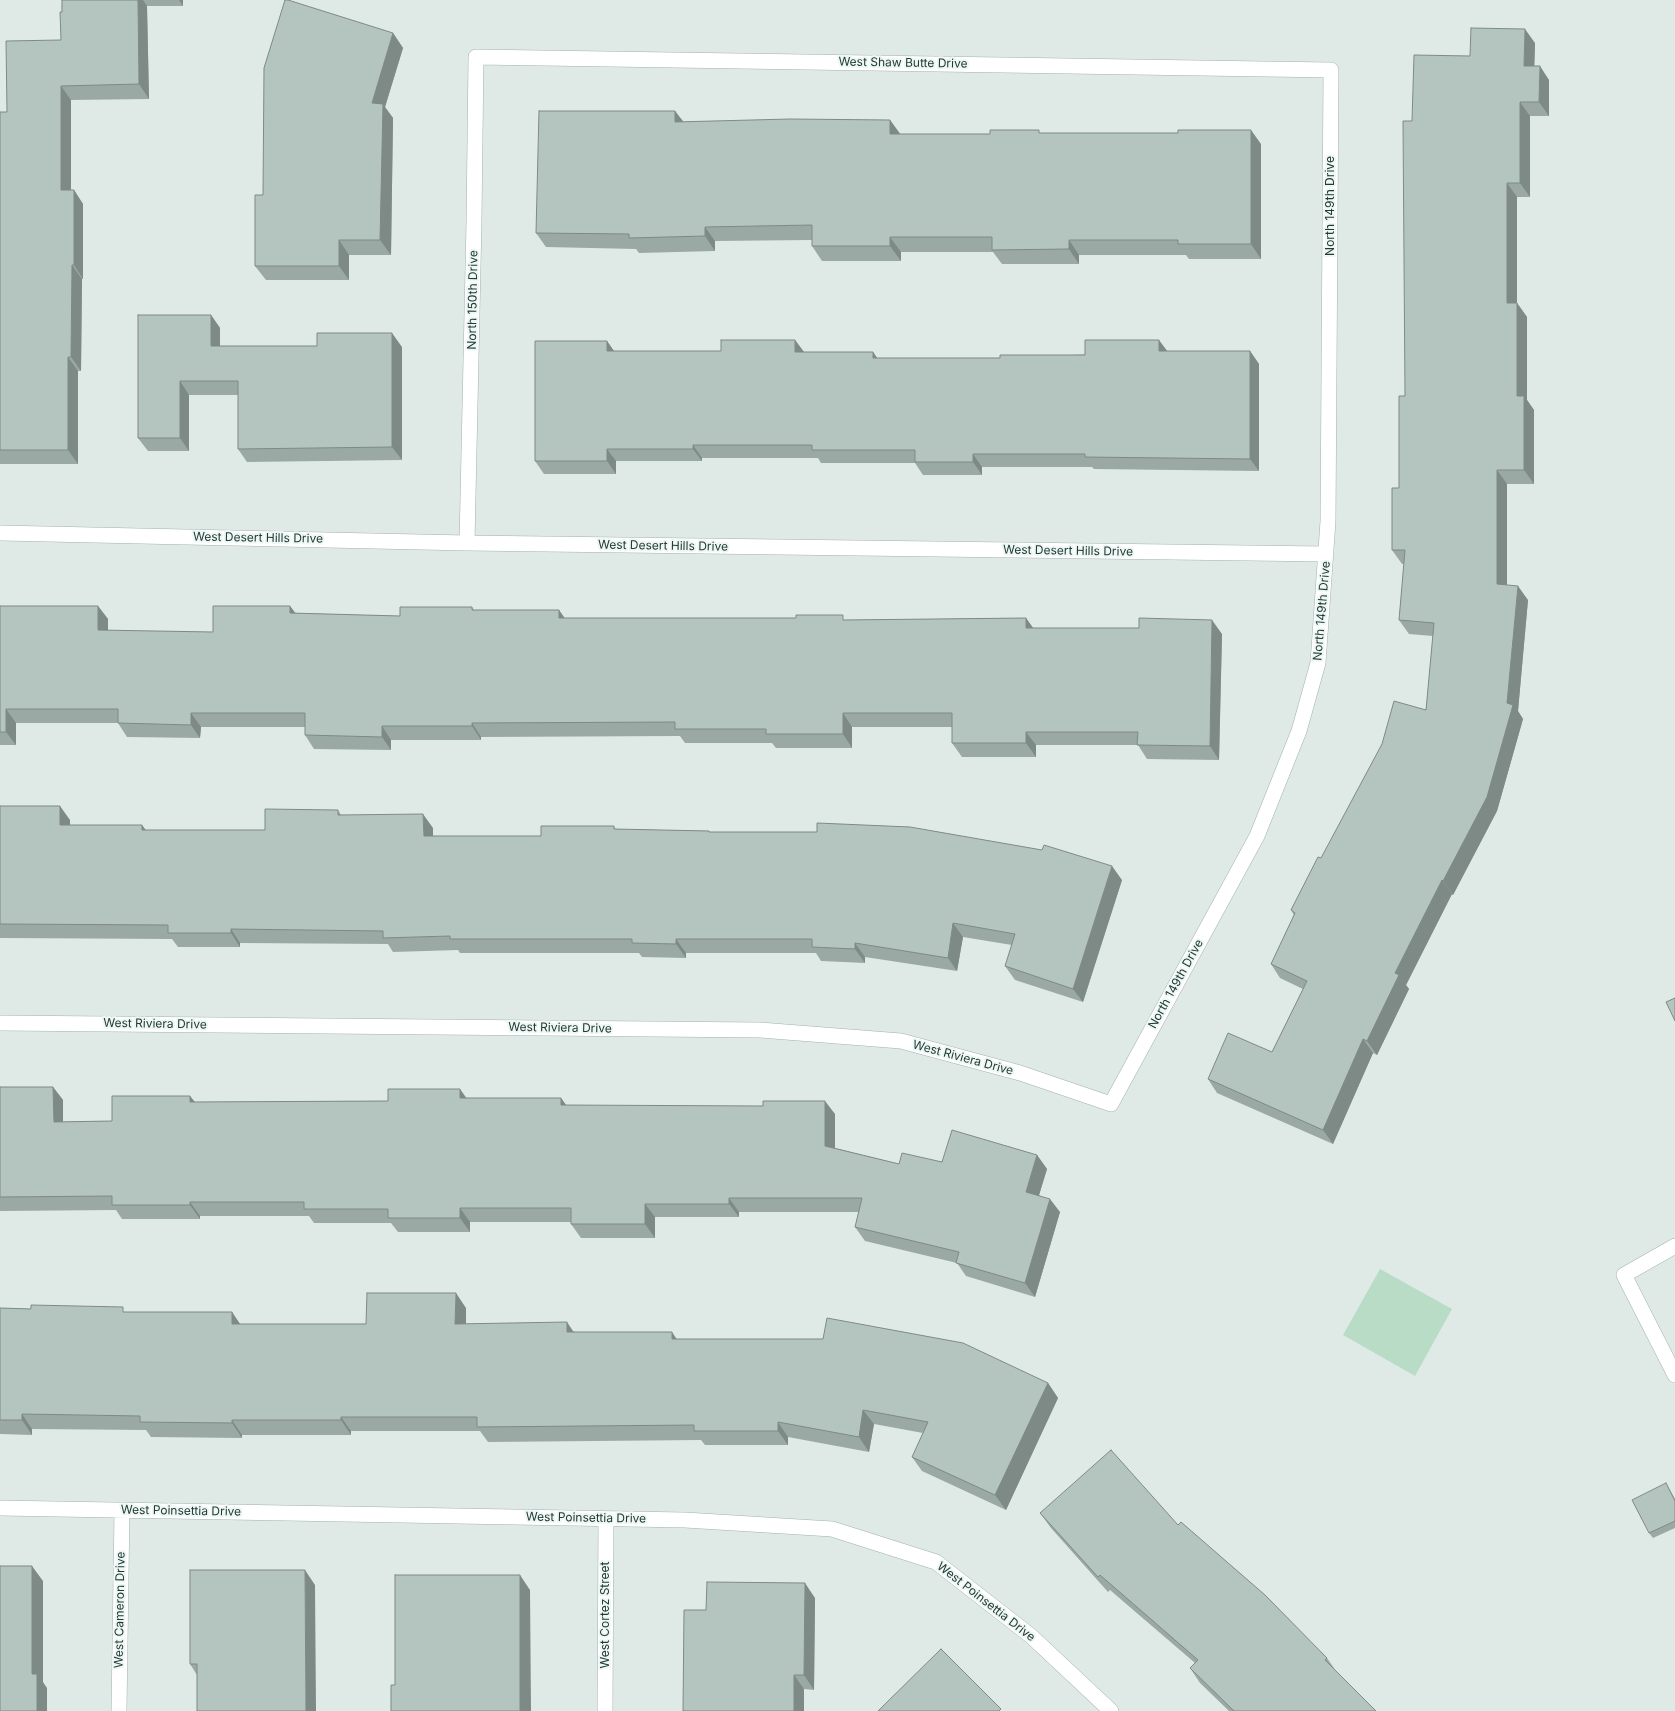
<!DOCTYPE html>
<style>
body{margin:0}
canvas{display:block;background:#dfeae7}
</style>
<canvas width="1675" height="1711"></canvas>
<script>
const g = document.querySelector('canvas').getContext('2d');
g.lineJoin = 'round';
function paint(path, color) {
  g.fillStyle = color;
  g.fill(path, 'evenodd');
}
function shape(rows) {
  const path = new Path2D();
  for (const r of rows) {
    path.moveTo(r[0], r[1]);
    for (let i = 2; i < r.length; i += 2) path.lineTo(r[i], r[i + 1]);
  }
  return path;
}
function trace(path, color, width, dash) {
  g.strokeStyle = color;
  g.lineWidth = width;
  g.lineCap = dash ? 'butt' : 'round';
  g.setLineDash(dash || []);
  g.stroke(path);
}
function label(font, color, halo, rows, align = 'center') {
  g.font = font + ' Inter,sans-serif';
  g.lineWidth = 4;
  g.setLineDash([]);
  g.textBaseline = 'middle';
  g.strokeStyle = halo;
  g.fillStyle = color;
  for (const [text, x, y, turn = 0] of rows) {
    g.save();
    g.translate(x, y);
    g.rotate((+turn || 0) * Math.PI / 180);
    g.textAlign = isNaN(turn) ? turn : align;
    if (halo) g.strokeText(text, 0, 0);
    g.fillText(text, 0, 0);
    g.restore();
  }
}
const green = shape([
 [1380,1269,1452,1309,1415,1376,1343,1335]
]);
const street = shape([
 [0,533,467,543,1326,554],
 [0,1023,760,1030,901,1041,1020,1073,1111,1104,1257,836,1299,731,1318,663,1328,521,1331,70,476,57,474,221,467,543],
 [1675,1246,1624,1275,1675,1375],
 [0,1508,685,1520,832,1529,936,1562,1031,1636,1111,1711],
 [119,1711,122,1510],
 [605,1711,606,1519]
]);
const wall = shape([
 [62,0,183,0,183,6,147,6,149,99,71,100,71,190,74,190,83,204,83,279,82,279,81,371,78,371,78,464,0,464,0,112,7,112,61,40],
 [393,33,403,48,385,107,393,118,391,255,349,255,349,280,266,280,255,266,263,195],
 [1535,43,1534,66,1549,80,1549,116,1530,116,1530,197,1517,197,1517,303,1527,317,1527,400,1534,410,1534,484,1507,484,1507,585,1528,600,1518,711,1523,719,1497,811,1453,895,1452,894,1406,985,1409,989,1377,1055,1373,1053,1333,1144,1217,1093,1208,1079,1272,1052,1303,989,1280,978,1271,964,1294,915,1291,910,1321,858,1426,710,1433,636,1409,634,1399,620,1404,564,1402,564,1392,550,1399,488,1405,396,1412,121,1470,56],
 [675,111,683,122,890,120,900,134,990,134,1040,133,1261,144,1261,259,1189,259,1186,255,1079,255,1079,264,1002,264,993,252,901,252,901,261,822,261,812,246,812,240,715,241,715,251,639,253,636,249,546,247,536,233],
 [211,315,220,328,220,346,402,347,402,460,247,462,238,449,238,395,189,395,189,451,148,451,138,438],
 [795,340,804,352,873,352,877,358,1000,358,1167,351,1250,351,1259,364,1259,471,1094,469,1092,467,982,467,982,475,923,475,915,463,821,463,818,458,702,458,702,461,616,461,616,474,544,474,535,461,607,341,614,351,721,351],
 [0,606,98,606,108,619,108,631,213,632,290,606,295,613,400,616,472,607,474,610,559,610,564,618,846,620,1026,618,1033,628,1222,634,1219,760,1147,759,1138,745,1036,745,1036,757,962,757,952,743,952,727,852,727,852,748,776,748,772,743,685,743,680,736,481,737,481,740,391,740,391,750,314,749,305,735,305,727,201,727,200,738,127,737,118,723,16,723,16,745,0,745],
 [0,806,70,820,70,825,146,830,265,830,338,810,341,815,433,828,433,836,541,836,614,826,615,829,709,831,710,832,1122,880,1083,1002,1015,980,1005,966,1012,945,963,937,957,971,865,957,865,963,821,961,816,953,686,953,686,958,642,957,639,953,460,953,458,950,393,952,388,944,240,943,240,947,178,947,172,939,0,938],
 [0,1087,53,1087,63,1100,63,1122,112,1121,190,1096,195,1102,388,1101,467,1098,561,1098,566,1105,835,1114,835,1148,899,1164,1037,1155,1047,1169,1039,1195,1060,1212,1035,1297,966,1276,957,1263,865,1241,855,1227,859,1212,739,1212,739,1217,655,1217,655,1238,581,1238,571,1224,571,1222,470,1222,470,1232,398,1232,391,1223,314,1223,309,1216,200,1216,200,1219,122,1219,116,1210,0,1211],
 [0,1308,127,1312,232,1312,240,1324,366,1324,466,1308,466,1324,676,1339,1048,1383,1058,1398,1006,1510,922,1471,912,1457,923,1433,874,1424,869,1452,788,1437,788,1445,705,1445,701,1440,488,1442,480,1431,351,1431,351,1435,242,1435,242,1438,151,1437,146,1430,32,1429,32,1435,0,1434],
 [1666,1483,1675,1499,1675,1528,1653,1538,1649,1533],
 [1040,1513,1178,1525,1327,1658,1336,1671,1376,1711,1229,1711,1200,1683,1190,1668,1195,1663,1110,1590,1108,1592,1051,1528],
 [315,1585,197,1675,190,1664],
 [815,1598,814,1690,804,1689,706,1610]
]);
const shadedWall = shape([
 [138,0,143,0,147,6,149,99,139,84],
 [179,0,183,0,183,6],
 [1525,29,1535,43,1534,80,1524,66],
 [393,33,403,48,385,107,393,118,391,255,380,240,372,103],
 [1540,66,1549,80,1549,116,1539,102],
 [61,86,71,100,71,204,61,190],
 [1520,102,1530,116,1530,197,1520,183],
 [675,111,686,125,675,122],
 [890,120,901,135,890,134],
 [1251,130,1261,144,1261,259,1251,244],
 [1507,183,1517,197,1517,317,1507,303],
 [74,190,83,204,83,279,74,265],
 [705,227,715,241,715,251,705,236],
 [890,237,901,252,901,261,890,246],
 [339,240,349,255,349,280,339,266],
 [1069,240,1079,255,1079,264,1069,249],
 [72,265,82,279,81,371,71,357],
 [1517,303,1527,317,1527,400,1534,410,1534,484,1524,470,1517,396],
 [211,315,220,328,220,359,211,346],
 [392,333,402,347,402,460,392,447],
 [795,340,804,352,795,352],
 [1159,340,1168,352,1159,351],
 [607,341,616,354,607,351],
 [1250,351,1259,364,1259,471,1250,459],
 [873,352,882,365,873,358],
 [68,357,78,371,78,464,68,450],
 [180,381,189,395,189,451,180,438],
 [693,445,702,458,702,461,693,449],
 [607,449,616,461,616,474,607,461],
 [973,454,982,467,982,475,973,462],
 [1497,470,1507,484,1507,598,1497,584],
 [1518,586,1528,600,1518,711,1523,719,1497,811,1453,895,1443,881,1507,703],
 [98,606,108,619,108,644,98,630],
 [290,606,300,619,290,613],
 [559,610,569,624,559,618],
 [1026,618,1036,632,1026,628],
 [1212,620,1222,634,1219,760,1210,746],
 [6,709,16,723,16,745,6,732],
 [191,713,201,727,200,738,191,725],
 [843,713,852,727,852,748,843,734],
 [472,723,481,737,481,740,472,726],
 [382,726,391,740,391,750,382,737],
 [1026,732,1036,745,1036,757,1026,743],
 [60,806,70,820,70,838,60,825],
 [423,814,433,828,433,850,424,836],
 [142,825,152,838,142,830],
 [1112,866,1122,880,1083,1002,1073,989],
 [1442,880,1452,894,1406,985,1409,989,1377,1055,1367,1041,1395,973],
 [953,923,963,937,957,971,948,958],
 [231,929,240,943,240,947,231,933],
 [676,939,686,953,686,958,676,944],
 [855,943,865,957,865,963,855,949],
 [1363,1039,1373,1053,1333,1144,1323,1130],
 [53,1087,63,1100,63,1136,54,1122],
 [460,1089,470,1103,460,1098],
 [190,1096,200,1109,190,1102],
 [561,1098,571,1112,561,1105],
 [825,1101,835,1114,835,1159,825,1146],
 [1037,1155,1047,1169,1036,1205,1026,1192],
 [729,1198,739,1212,739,1217,729,1204],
 [1050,1199,1060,1212,1035,1297,1025,1283],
 [190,1202,200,1216,200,1219,190,1205],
 [645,1204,655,1217,655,1238,645,1224],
 [460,1208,470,1222,470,1232,460,1218],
 [456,1293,466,1308,466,1339,455,1324],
 [232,1312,242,1327,232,1324],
 [567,1322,577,1337,567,1332],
 [672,1332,682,1347,672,1339],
 [1048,1383,1058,1398,1006,1510,995,1495],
 [863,1410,874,1424,869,1452,859,1437],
 [22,1414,32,1429,32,1435,22,1420],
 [341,1417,351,1431,351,1435,341,1420],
 [232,1420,242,1435,242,1438,232,1423],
 [778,1422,788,1437,788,1445,778,1431],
 [32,1566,43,1581,43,1682,47,1688,47,1711,37,1711,32,1674],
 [305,1570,315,1585,316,1711,306,1711],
 [520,1575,530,1590,531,1711,520,1711],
 [805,1583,815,1598,814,1690,804,1675],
 [794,1675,804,1689,804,1711,794,1711]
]);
const building = shape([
 [62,0,138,0,139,84,61,86,61,190,74,190,74,265,72,265,71,357,68,357,68,450,0,450,0,112,7,112,6,41,61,40,60,12,62,12,62,0],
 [285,0,288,0,393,33,372,103,383,104,380,240,339,240,339,266,255,266,255,195,263,195,264,68,285,0],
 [1471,28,1525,29,1524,66,1540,66,1539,102,1520,102,1520,183,1507,183,1507,303,1517,303,1517,396,1524,396,1524,470,1497,470,1497,584,1518,586,1507,703,1513,705,1487,797,1443,881,1442,880,1395,973,1399,975,1367,1041,1363,1039,1323,1130,1208,1079,1228,1033,1272,1052,1307,981,1271,964,1295,913,1291,910,1318,857,1321,858,1382,744,1394,701,1426,710,1434,623,1399,620,1405,550,1392,550,1392,488,1399,488,1399,396,1405,396,1403,121,1412,121,1414,55,1470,56,1471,28],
 [539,111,675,111,675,122,790,119,890,120,890,134,990,134,990,130,1039,130,1039,133,1178,133,1178,130,1251,130,1251,244,1178,244,1178,240,1069,240,1069,249,992,250,992,237,890,237,890,246,812,246,812,225,705,227,705,236,629,238,629,234,536,233,539,111],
 [138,315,211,315,211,346,317,346,317,333,392,333,392,447,238,449,238,381,180,381,180,438,138,438,138,315],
 [721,340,795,340,795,352,873,352,873,358,1000,358,1000,355,1085,355,1085,340,1159,340,1159,351,1250,351,1250,459,1085,457,1085,454,973,454,973,462,915,462,915,450,812,450,812,445,693,445,693,449,607,449,607,461,535,461,535,341,607,341,607,351,721,351,721,340],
 [0,606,98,606,98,630,213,632,213,606,290,606,290,613,400,616,400,607,472,607,472,610,559,610,559,618,796,618,796,615,843,615,843,620,1026,618,1026,628,1139,628,1139,618,1212,620,1210,746,1137,745,1138,732,1026,732,1026,743,952,743,952,713,843,713,843,734,766,734,766,729,675,729,675,722,472,723,472,726,382,726,382,737,305,735,305,713,191,713,191,725,118,723,118,709,6,709,6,732,0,732,0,606],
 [0,806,60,806,60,825,142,825,142,830,265,830,265,809,338,810,338,815,423,814,424,836,541,836,541,826,614,826,614,829,709,831,709,832,817,832,817,823,910,827,1042,850,1044,845,1112,866,1073,989,1005,966,1015,934,953,923,948,958,855,943,855,949,812,947,812,939,676,939,676,944,632,943,632,939,450,939,450,936,383,938,383,931,231,929,231,933,168,933,168,925,0,924,0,806],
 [1675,998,1675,1021,1666,1002,1675,998],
 [0,1087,53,1087,54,1122,112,1121,112,1096,190,1096,190,1102,388,1101,388,1089,460,1089,460,1098,561,1098,561,1105,763,1106,763,1101,825,1101,825,1146,899,1164,902,1153,942,1162,952,1130,1037,1155,1026,1192,1050,1199,1025,1283,956,1263,959,1252,855,1227,862,1198,729,1198,729,1204,645,1204,645,1224,571,1224,571,1208,460,1208,460,1218,388,1218,388,1209,304,1209,304,1202,190,1202,190,1205,112,1205,112,1196,0,1197,0,1087],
 [367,1293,456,1293,455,1324,567,1322,567,1332,672,1332,672,1339,823,1339,827,1318,963,1343,1048,1383,995,1495,912,1457,928,1422,863,1410,859,1437,778,1422,778,1431,694,1431,694,1425,477,1427,477,1417,341,1417,341,1420,232,1420,232,1423,140,1422,140,1416,22,1414,22,1420,0,1420,0,1308,31,1309,31,1305,123,1307,123,1312,232,1312,232,1324,366,1324,367,1293],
 [1111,1450,1178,1525,1181,1522,1265,1595,1327,1658,1325,1660,1376,1711,1234,1711,1190,1668,1198,1660,1100,1575,1098,1577,1040,1513,1111,1450],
 [1666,1483,1675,1501,1675,1521,1649,1533,1632,1500,1666,1483],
 [0,1566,32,1566,32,1674,37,1674,37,1711,0,1711,0,1566],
 [190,1570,305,1570,306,1711,197,1711,197,1664,190,1664,190,1570],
 [395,1575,520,1575,520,1711,391,1711,391,1685,395,1685,395,1575],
 [707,1582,805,1583,804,1675,794,1675,794,1711,683,1711,684,1610,706,1610,707,1582],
 [941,1649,1001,1709,999,1711,878,1711,941,1649]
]);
const streetNames = [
 ["West Shaw Butte Drive",903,63,1],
 ["North 149th Drive",1330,206,-90],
 ["North 150th Drive",473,300,-89],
 ["West Desert Hills Drive",258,538,1],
 ["West Desert Hills Drive",663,546,1],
 ["West Desert Hills Drive",1068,551,1],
 ["North 149th Drive",1322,611,-85],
 ["North 149th Drive",1176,984,-61],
 ["West Riviera Drive",155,1024,1],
 ["West Riviera Drive",560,1028,1],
 ["West Riviera Drive",963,1058,15],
 ["West Poinsettia Drive",181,1511,1],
 ["West Poinsettia Drive",586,1518,1],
 ["West Poinsettia Drive",986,1602,38],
 ["West Cameron Drive",120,1610,-89],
 ["West Cortez Street",605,1615,-90]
];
paint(green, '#b8dcc6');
trace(street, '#a2b2ae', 16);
trace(street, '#fff', 15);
paint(wall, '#9ba9a5');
paint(shadedWall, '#7e8a86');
paint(building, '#b4c5c0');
trace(building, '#7e8a86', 1);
label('12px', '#203a36', '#eff7f4', streetNames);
</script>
